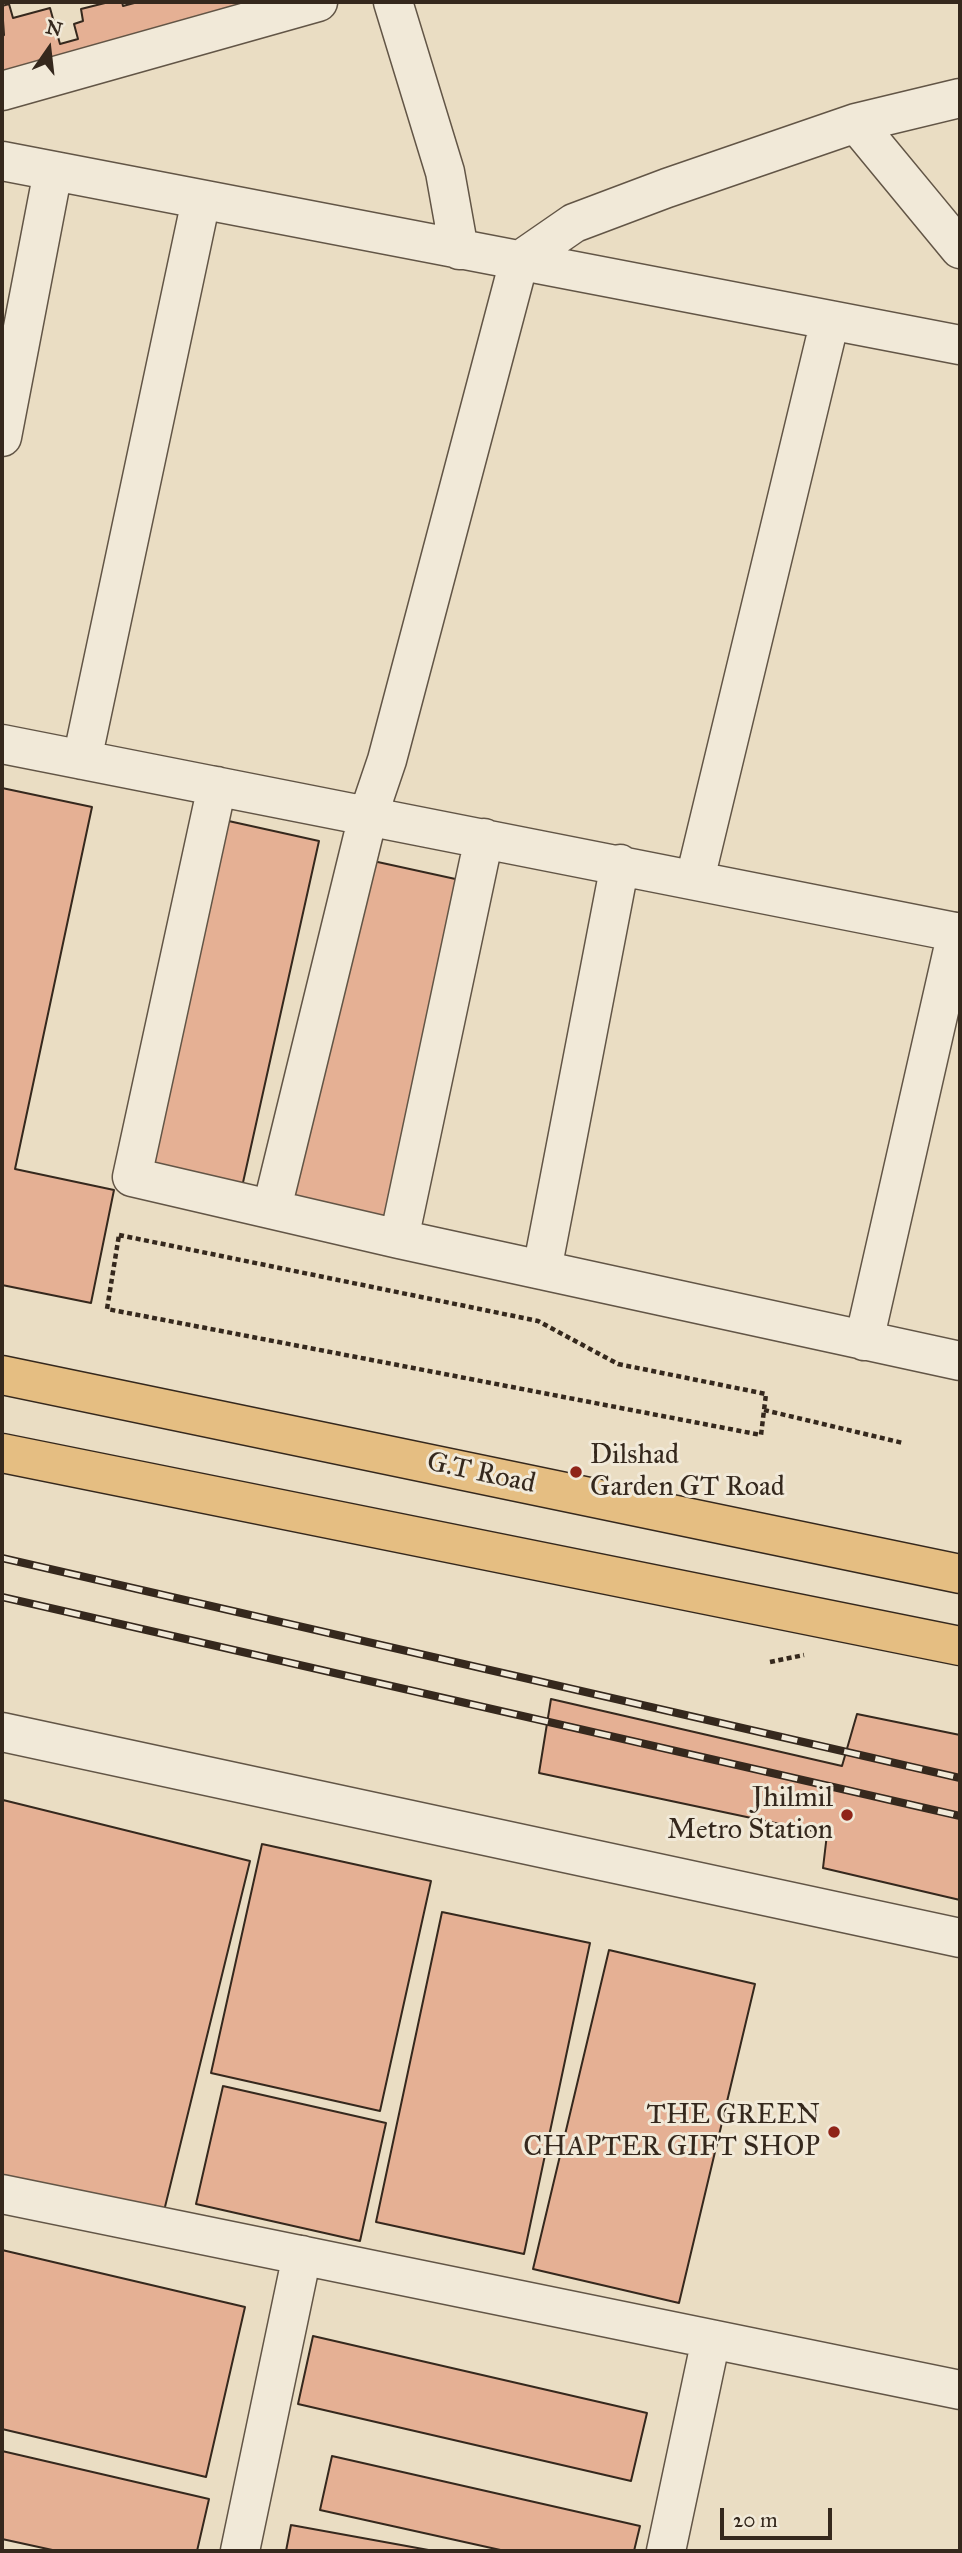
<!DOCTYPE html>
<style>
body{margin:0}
#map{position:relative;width:962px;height:2553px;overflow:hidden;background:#eaddc3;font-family:"IM FELL Great Primer",serif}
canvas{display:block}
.frame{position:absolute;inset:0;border:4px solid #35281d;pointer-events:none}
.north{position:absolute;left:14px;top:14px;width:70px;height:70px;-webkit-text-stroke:5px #f1e9d8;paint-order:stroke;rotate:14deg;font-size:19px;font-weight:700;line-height:28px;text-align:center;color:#35281d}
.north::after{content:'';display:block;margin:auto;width:24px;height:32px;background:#35281d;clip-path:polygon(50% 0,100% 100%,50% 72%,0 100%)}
.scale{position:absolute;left:720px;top:2508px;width:112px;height:32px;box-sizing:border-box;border:4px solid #35281d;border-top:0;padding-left:9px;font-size:21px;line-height:24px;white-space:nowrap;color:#35281d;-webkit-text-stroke:5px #f1e9d8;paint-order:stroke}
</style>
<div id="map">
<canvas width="962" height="2553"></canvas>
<div class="frame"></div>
<div class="north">N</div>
<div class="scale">20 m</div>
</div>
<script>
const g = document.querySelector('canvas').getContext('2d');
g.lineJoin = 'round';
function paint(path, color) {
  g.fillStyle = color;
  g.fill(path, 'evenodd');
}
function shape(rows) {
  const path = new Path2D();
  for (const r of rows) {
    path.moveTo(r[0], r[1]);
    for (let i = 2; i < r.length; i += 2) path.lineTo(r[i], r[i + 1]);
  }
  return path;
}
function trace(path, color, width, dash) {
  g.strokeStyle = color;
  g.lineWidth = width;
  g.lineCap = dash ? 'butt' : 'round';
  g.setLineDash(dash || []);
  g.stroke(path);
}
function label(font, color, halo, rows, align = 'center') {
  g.font = font + ' "IM FELL Great Primer",serif';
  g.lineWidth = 6;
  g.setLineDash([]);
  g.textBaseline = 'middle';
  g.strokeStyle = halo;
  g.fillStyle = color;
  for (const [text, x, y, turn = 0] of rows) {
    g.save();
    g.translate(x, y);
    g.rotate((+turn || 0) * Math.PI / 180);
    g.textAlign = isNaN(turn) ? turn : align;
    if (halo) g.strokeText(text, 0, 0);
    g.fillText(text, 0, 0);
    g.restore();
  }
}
const building = shape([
 [109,2,122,2,123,6,138,2,301,2,2,82,2,36,4,35,2,6,9,4,13,18,50,8,60,44,78,39,74,24,83,21,81,9,109,2],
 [2,788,92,807,15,1169,114,1190,91,1303,2,1285,2,788],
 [224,820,319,841,242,1187,147,1169,224,820],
 [364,859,460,880,386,1229,283,1203,364,859],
 [551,1699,842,1766,857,1714,960,1735,960,1900,823,1868,827,1834,539,1773,551,1699],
 [3,1800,250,1861,163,2215,2,2175,3,1800],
 [262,1844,431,1881,380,2111,211,2073,262,1844],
 [442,1912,590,1943,524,2254,376,2222,442,1912],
 [609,1950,755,1984,679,2303,533,2269,609,1950],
 [223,2086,386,2123,360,2241,196,2204,223,2086],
 [2,2250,245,2307,206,2477,2,2429,2,2250],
 [313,2336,647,2413,631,2481,298,2404,313,2336],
 [2,2451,209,2499,197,2551,57,2551,2,2539,2,2451],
 [332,2456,640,2526,634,2551,505,2551,320,2510,332,2456],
 [291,2525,434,2551,286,2551,291,2525]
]);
const path = shape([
 [119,1235,538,1321,618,1364,766,1394,761,1435,107,1309,119,1235],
 [764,1410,903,1443],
 [770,1662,804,1655]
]);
const minor = shape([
 [393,2,445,172,459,250],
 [2,91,318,2],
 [856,123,960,249],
 [2,161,960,345],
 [2,437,53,171],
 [2,744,960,933],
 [82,760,201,200],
 [217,786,132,1177,399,1239,960,1361],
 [695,879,830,320],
 [272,1208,368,816,387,760,519,261,574,223,667,188,856,123,960,98],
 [399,1239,484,838],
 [542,1270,620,864],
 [864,1341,957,932],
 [2,1732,960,1938],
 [2,2194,960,2390],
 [240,2551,302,2255],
 [666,2551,711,2339]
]);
const highway = shape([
 [2,1375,960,1574],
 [2,1453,960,1646]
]);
const rail = shape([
 [2,1558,960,1778],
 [2,1597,960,1816]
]);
const markers = [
 [576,1472,7,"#8f2418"],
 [847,1815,7,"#8f2418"],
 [834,2132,7,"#8f2418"]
];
const poiNames = [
 ["Dilshad",590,1456,"left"],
 ["Garden GT Road",590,1488,"left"],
 ["Jhilmil",833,1799],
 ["Metro Station",833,1831],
 ["THE GREEN",820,2116],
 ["CHAPTER GIFT SHOP",820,2148]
];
const streetNames = [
 ["G.T Road",481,1474,12]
];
paint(building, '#e5b094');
trace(building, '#35281d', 2);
trace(minor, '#625546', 41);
trace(highway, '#35281d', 41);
trace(path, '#35281d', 4.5, [5, 3.5]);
trace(minor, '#f1e9d8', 38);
trace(highway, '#e5be82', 38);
trace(rail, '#35281d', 8);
trace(rail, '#f1e9d8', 5, [16]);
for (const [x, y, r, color] of markers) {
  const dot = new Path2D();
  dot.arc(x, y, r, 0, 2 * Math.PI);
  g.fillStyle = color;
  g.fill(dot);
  trace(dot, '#f1e9d8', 2.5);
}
label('28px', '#35281d', '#f1e9d8', poiNames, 'right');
label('28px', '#35281d', '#f1e9d8', streetNames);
</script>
